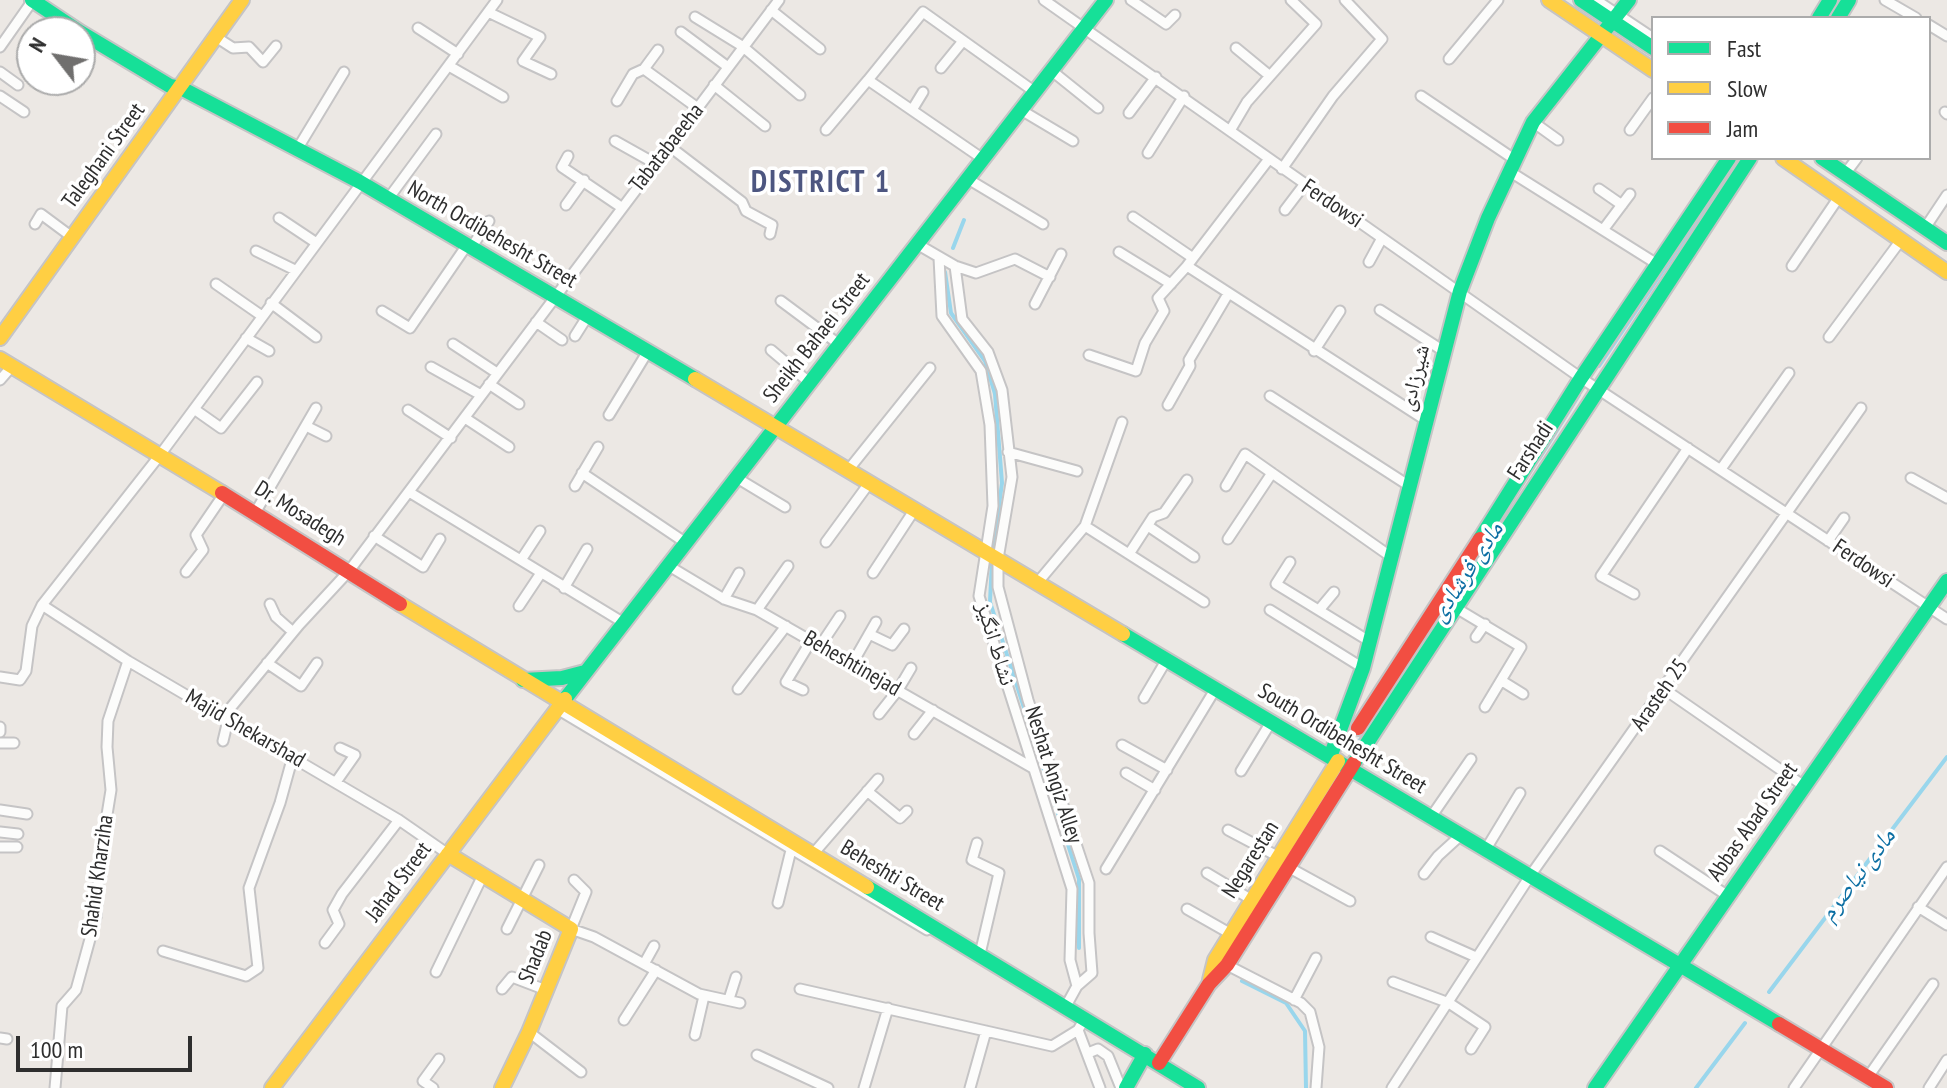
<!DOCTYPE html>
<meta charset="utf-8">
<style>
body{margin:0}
#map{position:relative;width:1947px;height:1088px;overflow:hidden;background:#ece8e4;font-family:"PT Sans Narrow",sans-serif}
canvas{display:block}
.legend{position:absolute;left:1651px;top:16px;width:280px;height:144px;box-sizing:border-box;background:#fff;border:2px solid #ababab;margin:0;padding:10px 14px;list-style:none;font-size:24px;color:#2e2e2e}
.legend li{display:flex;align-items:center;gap:16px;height:40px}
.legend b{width:40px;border:2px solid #ababab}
.north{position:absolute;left:16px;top:16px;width:80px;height:80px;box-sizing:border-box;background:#fff;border:2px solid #ababab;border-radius:50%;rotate:301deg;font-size:22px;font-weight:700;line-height:32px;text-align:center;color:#2e2e2e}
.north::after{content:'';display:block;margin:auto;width:28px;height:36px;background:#706f6e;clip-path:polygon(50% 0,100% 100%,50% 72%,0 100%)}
.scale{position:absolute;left:16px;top:1036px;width:176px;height:36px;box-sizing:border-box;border:4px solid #2e2e2e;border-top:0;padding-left:10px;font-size:24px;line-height:28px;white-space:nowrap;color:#2e2e2e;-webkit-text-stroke:6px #fff;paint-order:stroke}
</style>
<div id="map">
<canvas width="1947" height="1088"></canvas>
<ul class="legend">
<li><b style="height:10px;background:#16e098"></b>Fast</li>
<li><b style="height:10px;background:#ffcf43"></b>Slow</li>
<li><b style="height:10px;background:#f24e42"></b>Jam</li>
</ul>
<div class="north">N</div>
<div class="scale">100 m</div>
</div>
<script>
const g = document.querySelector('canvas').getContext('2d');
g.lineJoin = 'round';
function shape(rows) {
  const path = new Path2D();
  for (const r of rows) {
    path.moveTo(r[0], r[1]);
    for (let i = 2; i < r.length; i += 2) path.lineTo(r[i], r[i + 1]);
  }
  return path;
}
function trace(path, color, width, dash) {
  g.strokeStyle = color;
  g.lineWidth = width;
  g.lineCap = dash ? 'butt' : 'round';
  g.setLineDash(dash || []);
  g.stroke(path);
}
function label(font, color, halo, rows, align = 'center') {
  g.font = font + ' "PT Sans Narrow","Noto Naskh Arabic",sans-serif';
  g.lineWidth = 7;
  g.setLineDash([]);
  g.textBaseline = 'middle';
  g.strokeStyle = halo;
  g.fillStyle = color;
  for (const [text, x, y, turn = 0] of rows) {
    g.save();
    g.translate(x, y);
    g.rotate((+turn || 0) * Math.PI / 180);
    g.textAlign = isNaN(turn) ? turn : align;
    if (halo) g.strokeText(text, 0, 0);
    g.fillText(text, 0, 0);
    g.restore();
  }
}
const stream = shape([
 [953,248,964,220],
 [945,272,951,313,985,361,995,394,1002,483,993,551],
 [1599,366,1739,158],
 [1539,459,1579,395],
 [992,560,990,602,1079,879,1079,948],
 [1355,748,1390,692],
 [1242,981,1286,1003,1305,1031,1306,1088],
 [1769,992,1947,757],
 [1696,1088,1745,1023]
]);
const street = shape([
 [1044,0,1581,378,1947,619],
 [1131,0,1166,24,1175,15],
 [1596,0,1653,38],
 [1885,0,1916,18],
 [771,10,820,49],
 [488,12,540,37,523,61,551,74],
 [695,17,742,46,800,95],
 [1929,25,1947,36],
 [418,28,458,54],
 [681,32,728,67],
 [216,37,233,48,249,47,263,62,276,46],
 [0,47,33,0],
 [1236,48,1270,76],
 [1449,59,1498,0],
 [449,66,503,97],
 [941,68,963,41],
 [644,69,658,50],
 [1052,71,1098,108],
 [0,72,18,85],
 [714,85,765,126],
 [0,96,24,112],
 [1421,96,1514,159],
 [617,101,633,74,644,69,699,109],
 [912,110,923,92],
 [1021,110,1073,141],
 [1945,112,1947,114],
 [1129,113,1156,77],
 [1533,122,1558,140],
 [1231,129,1247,102,1316,24,1291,0],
 [826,130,868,80],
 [1630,130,1653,98],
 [615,141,656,164],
 [669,146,742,202,746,211,772,225,770,234],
 [298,148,344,72],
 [1148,153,1184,96],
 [568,156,562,167,621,207],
 [983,159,868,80,923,12,1035,92],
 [1282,169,1333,96,1382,39,1345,0],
 [1509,171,1657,264],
 [1845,174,1857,158],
 [968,179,1043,224],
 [1599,189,1622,205],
 [388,199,436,134],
 [566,205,584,180],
 [1285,210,1304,185],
 [1133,217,1193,258,1187,266,1427,421],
 [279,218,315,242],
 [35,224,41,214,72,237],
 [1925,228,1947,195],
 [1603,230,1630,194],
 [917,244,955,266,976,273,1015,259,1050,277],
 [471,248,489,221],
 [256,251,295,270],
 [1119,252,1171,284],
 [939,258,942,316,981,371,990,425,993,506,979,596,1072,889,1070,960,1077,986],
 [1193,258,1269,159],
 [1369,262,1382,238],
 [955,266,962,319,988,352,1002,390,1012,477,998,559,998,587,1028,700,1089,883,1089,933,1092,973,1077,986,1066,1006],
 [1792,266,1839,197],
 [216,284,262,316],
 [781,301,840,345],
 [271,303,316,337],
 [1035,304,1061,254],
 [1380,310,1445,352],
 [382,311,410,328,467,245],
 [536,322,562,340],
 [575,336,587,317],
 [1829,337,1901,240],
 [246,338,269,351],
 [453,344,497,373],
 [771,350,810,383],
 [1314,351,1340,311],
 [1089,355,1136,371,1145,343,1164,311,1158,298,1187,266],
 [431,367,481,395],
 [0,380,13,365],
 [489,384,519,404],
 [1270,396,1411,487],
 [1168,405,1190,366,1189,360,1228,294],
 [194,409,221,428,257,382],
 [408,410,451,438],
 [609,415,648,351],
 [465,418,509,447],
 [306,426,326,436],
 [1008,452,1077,471],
 [849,469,930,368],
 [1721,469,1789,373],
 [582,473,686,543],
 [737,478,785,507],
 [1911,478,1947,498],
 [575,486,598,447],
 [1226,486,1245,454,1390,556],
 [409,492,624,623],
 [255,513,316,408],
 [1085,526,1204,602],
 [1148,526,1194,557],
 [374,536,423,567,440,539],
 [1228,539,1272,473],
 [1828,541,1844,518],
 [826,542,870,482],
 [1129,554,1153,517,1164,513,1187,480],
 [521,560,540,531],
 [1290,562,1276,584,1369,641],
 [669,566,724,599,757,610,1033,768],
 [186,572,203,550,196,535,224,494],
 [873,573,915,509],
 [1038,582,1085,526,1122,422],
 [564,588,587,549],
 [1634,594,1601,576,1688,448],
 [724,599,739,573],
 [270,604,276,617,293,632],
 [42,605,128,661,399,820,448,854],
 [519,606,541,573],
 [1456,608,1521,647,1485,707],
 [757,610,788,566],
 [1270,610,1363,668],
 [1319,610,1334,592],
 [869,634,892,645,904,629],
 [1476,637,1485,624],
 [820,646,840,616],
 [267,663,301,686,317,663],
 [852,664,876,622],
 [0,677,20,680,26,671,32,626,42,605,160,455,497,0],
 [1502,681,1523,694],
 [738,689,786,626],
 [1664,689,1804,786],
 [803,690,786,682,811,641],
 [1144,698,1167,659],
 [557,709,927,930],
 [879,714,898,690,911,668],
 [223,717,299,625,349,571,779,0],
 [0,727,0,732],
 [914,734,933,710],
 [223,741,228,720],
 [0,743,14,743],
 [1122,745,1167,770],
 [1241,771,1271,722],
 [1126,773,1155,790],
 [336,782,355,755,340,748],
 [867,791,900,818,907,811],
 [0,810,27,814],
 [1431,817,1471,759],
 [1228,830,1279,857],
 [0,832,18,834],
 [977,843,972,860,999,873,980,954],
 [0,847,17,847],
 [1486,849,1520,793],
 [1660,851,1728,896],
 [813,854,878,779],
 [1288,867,1350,901],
 [1106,869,1216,688],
 [1207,873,1252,900],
 [1424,874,1438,856,1461,835],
 [574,880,586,892,571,929,594,937,699,994,740,1003],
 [778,903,792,846],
 [1918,907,1947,925],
 [1187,909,1231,934],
 [507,929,539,865],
 [1431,937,1476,957],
 [325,943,339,924,333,910,342,894,399,820],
 [163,951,246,976,258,968,249,888,280,803,293,756],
 [644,964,654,946],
 [1227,965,1301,1003,1310,1012,1319,1047,1316,1088],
 [436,972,483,875],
 [1393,982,1449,1003,1485,1027,1471,1049],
 [502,989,512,977,546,990],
 [800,989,1052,1046,1078,1030,1085,1018],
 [729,999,736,977],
 [1294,1000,1316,958],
 [624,1020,656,970],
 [1078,1030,1100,1088],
 [529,1032,581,1072],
 [695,1035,704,996],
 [0,1038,7,1039],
 [1088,1053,1098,1049,1108,1056,1121,1088],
 [757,1055,828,1088],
 [1868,1077,1933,984],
 [55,1088,62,1006,76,990,96,917,100,858,111,790,107,747,108,721,128,661],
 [433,1088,423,1081,439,1059],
 [864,1088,888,1008],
 [970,1088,986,1031],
 [1392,1088,1530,876,1861,408],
 [1794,1088,1947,867],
 [1929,1088,1947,1060]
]);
const fast = shape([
 [32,0,80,32],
 [1581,0,1653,48],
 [1819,18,1830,0],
 [1838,18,1849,0],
 [80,32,170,86,181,88,360,182,695,379],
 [1822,158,1947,243],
 [1480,539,1581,378,1729,158],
 [1123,634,1779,1024],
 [523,680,562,678,585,672],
 [565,699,1106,0],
 [1330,757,1363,668,1460,291,1488,218,1533,122,1629,0],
 [1354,763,1750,158],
 [867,887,1198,1088],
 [1126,1088,1145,1054],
 [1595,1088,1947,581]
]);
const slow = shape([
 [1549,0,1653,70],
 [1783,158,1947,272],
 [0,338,242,0],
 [0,359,222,493],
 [695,379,1123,634],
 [400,604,867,887],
 [448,854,571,929,529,1032,502,1088],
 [1210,980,1215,960,1338,761],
 [272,1088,565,699]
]);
const jam = shape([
 [222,493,400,604],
 [1358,728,1480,539],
 [1779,1024,1886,1088],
 [1159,1063,1209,984,1227,965,1354,763]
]);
const streetNames = [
 ["Tabatabaeeha",667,148,-52],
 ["Taleghani Street",104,156,-54],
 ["Ferdowsi",1332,204,34],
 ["North Ordibehesht Street",492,235,30],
 ["Sheikh Bahaei Street",817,338,-52],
 ["شیرزادی",1415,378,-76],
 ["Farshadi",1531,451,-57],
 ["Dr. Mosadegh",300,514,32],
 ["Ferdowsi",1863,564,34],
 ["نشاط انگیز",995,644,73],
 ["Beheshtinejad",852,664,30],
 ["Arasteh 25",1660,695,-55],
 ["Majid Shekarshad",245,729,30],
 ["South Ordibehesht Street",1342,739,31],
 ["Neshat Angiz Alley",1053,775,72],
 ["Abbas Abad Street",1753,822,-55],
 ["Negarestan",1251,860,-58],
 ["Shahid Kharziha",98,876,-82],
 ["Beheshti Street",892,876,31],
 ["Jahad Street",399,882,-53],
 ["Shadab",536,957,-68]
];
const waterNames = [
 ["مادی فرشادی",1467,572,-57],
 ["مادی نیاصرم",1858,875,-53]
];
const districtNames = [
 ["DISTRICT 1",821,183]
];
trace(stream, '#99d6ec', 4);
trace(street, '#c5c4c5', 13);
trace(fast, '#c5c4c5', 18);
trace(slow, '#c5c4c5', 18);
trace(jam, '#c5c4c5', 18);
trace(street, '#fcfcfb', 9);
trace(fast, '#16e098', 14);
trace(slow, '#ffcf43', 14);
trace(jam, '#f24e42', 14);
label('22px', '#2e2e2e', '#fff', streetNames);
label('italic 24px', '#0d6fa3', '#fff', waterNames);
g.letterSpacing = '2px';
label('bold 30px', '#4d5680', '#fff', districtNames);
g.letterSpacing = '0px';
</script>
